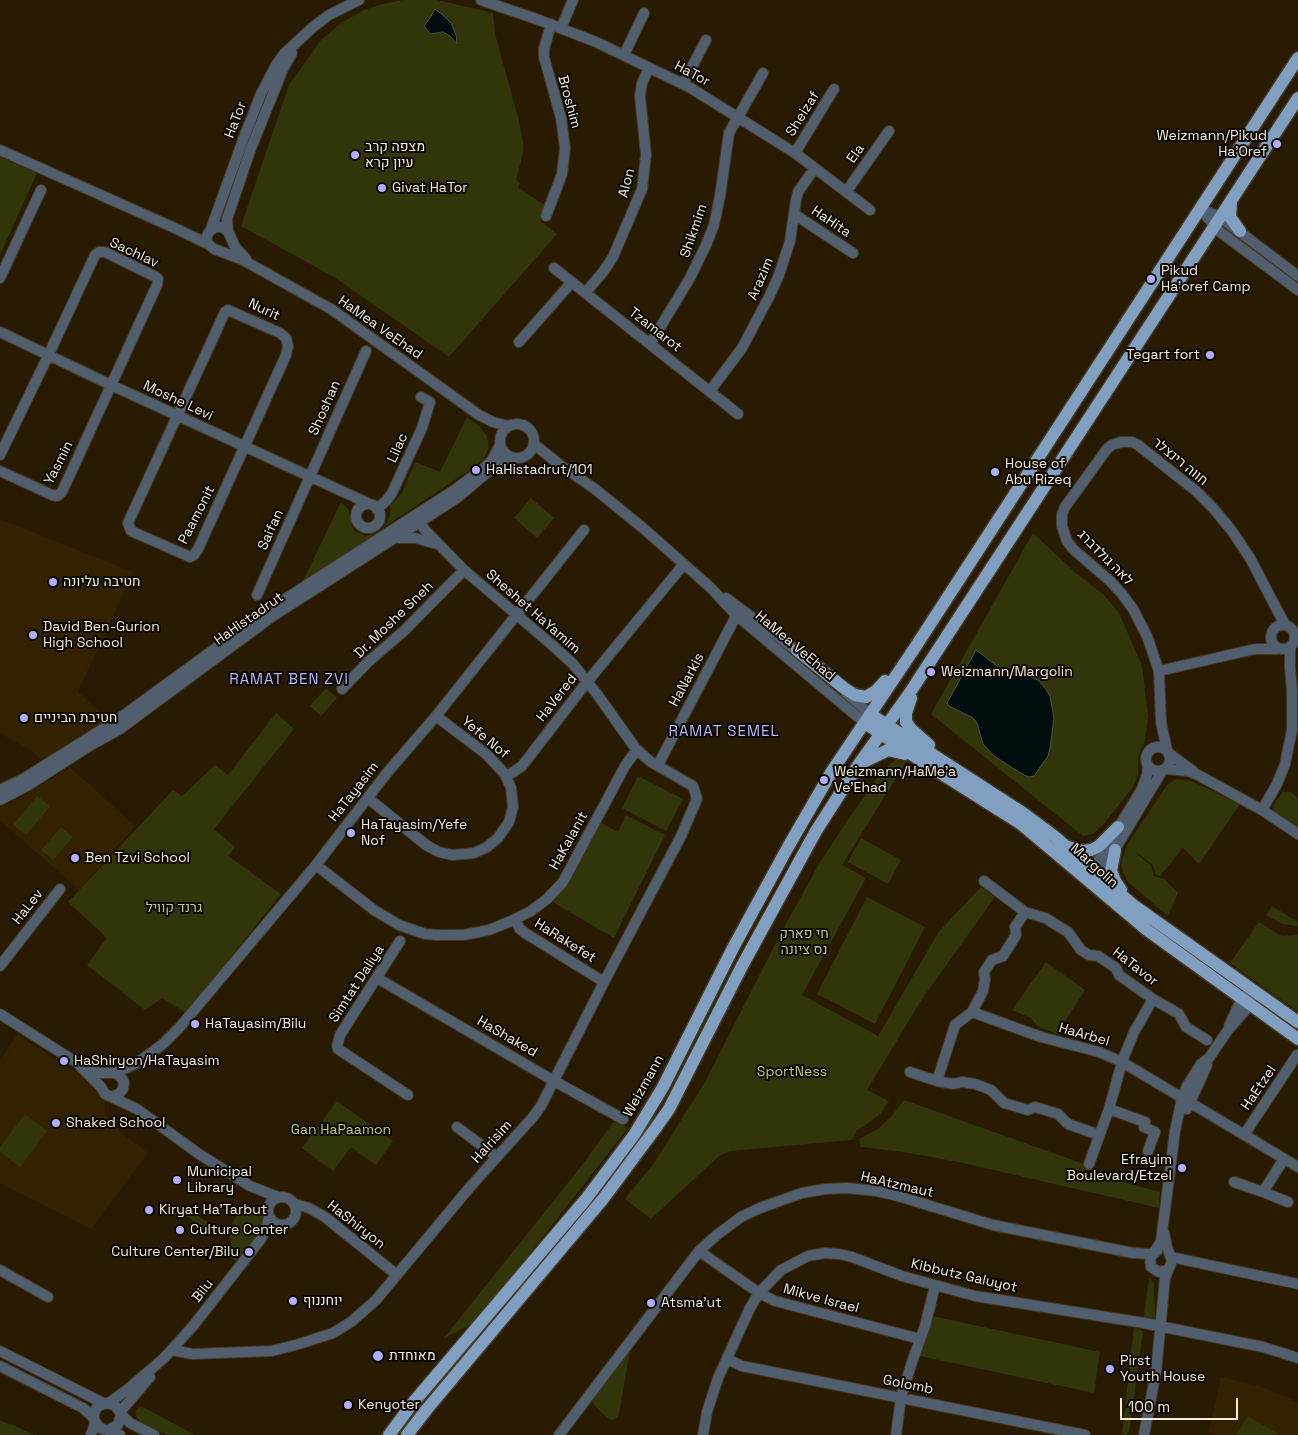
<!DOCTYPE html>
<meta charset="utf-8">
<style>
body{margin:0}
#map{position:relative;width:1298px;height:1435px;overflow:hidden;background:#281b02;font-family:"Space Grotesk",sans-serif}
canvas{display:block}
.scale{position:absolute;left:1120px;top:1398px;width:118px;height:22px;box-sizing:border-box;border:2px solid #f4ebdc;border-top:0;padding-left:6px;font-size:15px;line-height:18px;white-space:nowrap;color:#f4ebdc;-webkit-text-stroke:4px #0c0701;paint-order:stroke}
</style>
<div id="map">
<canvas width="1298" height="1435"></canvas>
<div class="scale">100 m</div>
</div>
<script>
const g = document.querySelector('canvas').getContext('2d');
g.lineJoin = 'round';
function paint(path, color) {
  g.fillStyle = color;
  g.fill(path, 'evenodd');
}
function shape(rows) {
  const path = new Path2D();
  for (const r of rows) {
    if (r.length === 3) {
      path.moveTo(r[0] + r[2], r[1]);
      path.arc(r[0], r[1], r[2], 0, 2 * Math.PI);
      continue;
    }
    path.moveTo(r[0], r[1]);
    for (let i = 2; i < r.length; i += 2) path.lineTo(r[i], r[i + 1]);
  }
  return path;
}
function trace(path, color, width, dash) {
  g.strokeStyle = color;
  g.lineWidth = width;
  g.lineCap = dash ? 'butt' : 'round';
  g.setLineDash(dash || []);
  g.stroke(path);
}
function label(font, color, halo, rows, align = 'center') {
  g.font = font + ' "Space Grotesk",Heebo,sans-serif';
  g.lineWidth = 4;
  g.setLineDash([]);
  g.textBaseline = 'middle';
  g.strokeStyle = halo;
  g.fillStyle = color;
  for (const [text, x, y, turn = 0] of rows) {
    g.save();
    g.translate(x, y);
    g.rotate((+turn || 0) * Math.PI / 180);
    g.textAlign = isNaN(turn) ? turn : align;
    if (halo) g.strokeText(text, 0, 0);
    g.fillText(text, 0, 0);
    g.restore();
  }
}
const built = shape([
 [0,519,133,572,78,692,109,720,62,750,41,760,32,751,0,733],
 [70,767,135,826,79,890,0,820,0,808,25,795],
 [18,1034,83,1078,105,1102,105,1113,120,1132,148,1153,91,1229,0,1183,0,1060],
 [1221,1377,1262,1387,1287,1397,1298,1403,1298,1435,1212,1435,1209,1431]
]);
const green = shape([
 [403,0,437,0,493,13,495,34,518,117,523,141,523,153,516,180,520,183,519,188,546,206,540,221,557,234,449,357,334,277,241,226,289,85,321,40,341,23,364,10,383,4],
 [0,157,37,173,0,255],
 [467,417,480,427,487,436,489,448,485,456,477,465,383,528,390,515,390,506,402,493,415,462,440,472],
 [531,498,554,518,537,538,514,518],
 [341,502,349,510,352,527,355,531,366,536,378,533,301,585],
 [1033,533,1077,574,1104,595,1119,613,1142,666,1148,716,1145,740,1138,758,1138,775,1133,787,1103,825,1093,834,1083,836,931,714],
 [326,688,337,698,321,716,310,706],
 [276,713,294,729,214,829,235,847,228,856,281,894,186,1013,162,998,145,1010,87,965,107,938,68,902,173,790,182,796,215,765,228,775],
 [896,760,906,762,842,865,866,878,802,995,878,1036,938,933,946,924,981,887,995,897,922,999,867,1090,889,1101,880,1114,863,1127,857,1130,852,1140,730,1151,719,1156,651,1219,625,1199,654,1163,705,1082,783,929,819,864,847,821,883,770],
 [638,776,683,799,666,831,622,808],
 [1176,779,1191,781,1240,804,1199,864,1183,848,1160,876,1156,875,1153,865,1134,851,1151,866,1154,876,1164,879,1178,893,1168,916,1127,881,1123,873,1121,862,1127,845,1167,785],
 [1283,792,1291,792,1298,798,1298,830,1279,817,1273,809,1274,804],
 [37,796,50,806,26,835,13,825],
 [626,815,665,835,614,938,553,902,571,879,601,823,618,832],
 [61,827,73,837,53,860,41,850],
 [861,838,901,860,888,884,848,862],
 [867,897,925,927,875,1024,817,994],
 [1272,906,1298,922,1298,926,1282,924,1266,915],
 [1259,922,1282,936,1298,935,1298,1012,1230,963],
 [1046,962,1085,990,1057,1034,1037,1026,1031,1018,1012,1010],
 [904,1100,1087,1165,1084,1172,1160,1192,1159,1208,963,1163,904,1152,861,1147,859,1139,878,1129,891,1117],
 [337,1101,393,1141,376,1165,351,1147,333,1171,302,1148],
 [25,1114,47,1131,20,1167,0,1152,0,1147],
 [615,1120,628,1128,477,1321,443,1339,579,1169],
 [185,1207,219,1230,215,1236,181,1212],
 [262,1207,265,1217,260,1234,238,1263,228,1255,231,1243,229,1228,238,1214],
 [1149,1277,1154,1284,1155,1319,1144,1317],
 [932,1316,1100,1352,1094,1393,920,1356],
 [1134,1327,1143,1331,1129,1432,1126,1435,1122,1434],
 [630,1351,619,1414,618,1418,611,1420,604,1415,591,1401],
 [141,1406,195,1435,166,1435,140,1422,136,1416,136,1411],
 [1248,1416,1280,1435,1236,1435],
 [0,1420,8,1424,13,1425,34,1435,0,1435]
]);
const water = shape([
 [435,9,443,15,451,23,456,35,457,44,450,36,443,32,430,34,424,26,430,18,435,9],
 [976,650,997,666,1038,680,1045,688,1050,696,1054,718,1050,748,1048,756,1034,776,1029,777,1022,774,994,756,983,744,977,723,973,718,949,706,947,703,976,650]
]);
const minor = shape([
 [481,0,539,20,596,42,689,87,795,153,870,210],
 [561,28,573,0],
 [624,55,644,13],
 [683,84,706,40],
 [0,150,179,230,208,244,214,249,241,259,331,309,479,415,493,422,508,426],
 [795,153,834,89],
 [846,192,889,131],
 [1200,209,1220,232,1298,290],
 [1201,209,1220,217,1298,276],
 [794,214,853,253],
 [546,216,562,174,565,148,561,118,544,57,544,49,551,24],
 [211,229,243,140,261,94,276,65,284,54,313,27,329,15,359,0],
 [228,231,227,219,251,148,283,69,292,53],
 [208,244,206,238,209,232,215,227,222,227,228,231,235,247,246,259],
 [554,268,738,414],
 [0,278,41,190],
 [585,293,603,272,613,257,642,189,646,155,640,96,642,83,649,68],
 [228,310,280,333,286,338,288,346,286,355,198,549,194,555,190,557,131,531,128,523,225,312,228,310],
 [0,332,111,385,372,505],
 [519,342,572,282],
 [650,344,690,278,706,245,714,225,720,196,729,133,763,73],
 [710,391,742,348,769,297,779,275,790,241,796,200,798,192,814,169],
 [517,441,17],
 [534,444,560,465,595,489,643,528,711,588,736,615,865,723],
 [0,455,48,356,95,255,99,252,105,252,156,277,158,279,157,285,62,492,57,496,52,495,0,471],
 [368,516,12],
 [377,509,387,500,392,493,422,428,430,402,421,397],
 [398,538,415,538,437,544],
 [257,595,366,351],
 [726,598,801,654],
 [1283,637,12],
 [1159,671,1255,649,1278,649],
 [342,689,368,662,405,630,464,570],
 [846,693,870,714],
 [1158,759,12],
 [1167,750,1161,722,1159,671,1147,636,1133,609,1122,594,1110,581,1073,549,1067,541,1062,526,1062,514,1065,507,1107,449,1112,445,1121,442,1132,442,1138,445,1196,491,1213,508,1232,531,1250,558,1285,625],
 [1170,754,1193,771],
 [658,765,734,620,737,610],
 [1167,769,1188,771,1198,775,1262,810,1298,834],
 [506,777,522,766,587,682,684,564],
 [0,790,23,779,117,720,268,610,453,491,484,468,492,460,500,445],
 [368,798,426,845,439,852,453,855,474,853,487,847,498,838,509,822,513,807,511,788,505,774,486,754,436,716],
 [0,800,27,786,91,745,120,729,273,616,457,498,500,462,511,457],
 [1262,810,1277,784,1285,764,1292,730,1292,690,1290,668,1290,648],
 [316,865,374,910,399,925,425,934,437,935,464,935,489,930,511,921,531,911,547,899,563,882,625,766,633,755,639,751],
 [1090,874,1142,789,1147,775,1148,766],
 [1093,878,1098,876,1102,871,1162,771],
 [984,881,1025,912],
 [515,920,520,929,525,933,604,982],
 [400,941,340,1035,337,1046,338,1049,408,1095],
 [0,966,60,889],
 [377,978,554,1081,623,1119],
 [1153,999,1179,1014,1186,1027,1207,1040],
 [972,1012,1041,1037,1099,1052,1122,1062,1298,1167],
 [0,1014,87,1069,100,1073,115,1073,120,1076,124,1082,123,1089,119,1094,113,1096],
 [1229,1026,1242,998,1248,994],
 [80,1066,101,1087,105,1094,137,1109,199,1154,250,1186,278,1197],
 [910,1072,937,1081,953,1084,962,1082,975,1084,991,1090,1004,1103,1028,1110,1035,1107,1045,1110,1058,1114,1068,1124,1099,1135],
 [115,1073,137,1063,163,1044,179,1028,316,865,386,774,436,716,584,530],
 [937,1081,955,1025,972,1012,983,991,985,980,984,972,992,960,1003,956,1016,935,1015,927,1025,912,1045,918,1068,932,1081,950,1089,955,1098,956,1116,968,1119,975,1153,999,1134,1032,1122,1062,1109,1109,1089,1164],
 [1109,1109,1145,1122,1144,1127,1155,1132,1148,1151],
 [1187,1109,1207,1065],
 [457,1127,497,1157],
 [1244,1135,1297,1055],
 [1234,1182,1263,1192,1284,1159],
 [1263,1192,1288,1202],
 [282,1211,14],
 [295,1204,309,1208,325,1217,397,1275],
 [699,1251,759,1293,775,1301,920,1339],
 [1155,1251,1161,1241,1175,1131,1182,1098,1187,1086,1201,1064,1209,1058,1228,1030,1250,1005,1251,999],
 [1157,1251,1150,1257,1151,1267,1159,1272,1167,1270],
 [1171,1257,1298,1284],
 [0,1270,48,1297],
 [172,1350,192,1354,272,1351,299,1344,333,1333,351,1322,376,1300,470,1187,533,1117,541,1106,604,982,681,836,697,799,693,786,651,762,636,749,597,694,573,664,551,644,464,570,425,530,416,516],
 [0,1351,103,1403],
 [727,1359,742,1366,1085,1435],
 [0,1366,83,1408,94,1418],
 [109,1403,128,1389,164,1358,193,1326,261,1239,267,1226,269,1216],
 [120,1412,150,1377],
 [121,1414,130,1423,154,1435],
 [108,1430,118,1425,121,1414,115,1405,106,1403,97,1407,94,1414,94,1420,100,1428,120,1435],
 [91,1435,95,1423],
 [559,1435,699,1251,718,1234,741,1217,760,1208,802,1193,825,1189,848,1188,876,1191,898,1196,993,1225,1133,1253,1152,1254],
 [703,1435,707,1412,718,1378,750,1308,759,1293,781,1270,808,1256,825,1253,839,1254,852,1257,902,1276,975,1296,1144,1323,1263,1347,1298,1358],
 [896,1435,901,1397,913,1359,925,1326,935,1286],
 [1144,1435,1156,1372,1165,1278,1172,1261,1167,1247,1164,1233]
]);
const major = shape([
 [1231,202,1230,217,1240,231],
 [797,650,844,688,855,695,866,697,876,691,885,681],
 [911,698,906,713,906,722,911,729,929,745],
 [870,714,1023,813,1054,836,1133,905,1298,1022],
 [865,723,926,764,1021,824,1147,930,1298,1039],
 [861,763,888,750,905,754],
 [1068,847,1083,851,1091,850,1099,846,1118,827],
 [1115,850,1111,871,1115,881,1121,890],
 [389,1435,412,1404,586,1199,634,1135,663,1087,733,948,788,847,832,771,916,646,1298,58],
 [407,1435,427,1409,603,1199,655,1129,669,1109,742,966,816,831,859,764,909,694,1298,98]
]);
const markers = [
 [1277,144,5,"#b0aefa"],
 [355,155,5,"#b0aefa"],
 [382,188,5,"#b0aefa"],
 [1151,279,5,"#b0aefa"],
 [1210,355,5,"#b0aefa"],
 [476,470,5,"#b0aefa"],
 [995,472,5,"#b0aefa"],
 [53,582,5,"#b0aefa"],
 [33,635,5,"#b0aefa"],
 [931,672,5,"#b0aefa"],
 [24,718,5,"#b0aefa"],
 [824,780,5,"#b0aefa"],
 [351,833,5,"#b0aefa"],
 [75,858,5,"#b0aefa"],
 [195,1024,5,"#b0aefa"],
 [64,1061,5,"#b0aefa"],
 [56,1123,5,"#b0aefa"],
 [1182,1168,5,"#b0aefa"],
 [177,1180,5,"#b0aefa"],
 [149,1210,5,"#b0aefa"],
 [180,1230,5,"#b0aefa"],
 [249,1252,5,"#b0aefa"],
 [293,1301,5,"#b0aefa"],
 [651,1303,5,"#b0aefa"],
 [378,1356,6,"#b0aefa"],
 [1110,1369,5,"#b0aefa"],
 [348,1405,5,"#b0aefa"]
];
const streetNames = [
 ["HaTor",692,74,28],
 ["Broshim",569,102,75],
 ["Sheizaf",803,114,-58],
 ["HaTor",236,120,-69],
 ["Ela",856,154,-55],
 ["Alon",627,183,-76],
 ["HaHita",831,222,34],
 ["Shikmim",694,231,-71],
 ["Sachlav",134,253,25],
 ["Arazim",761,279,-67],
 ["Nurit",264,310,25],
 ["HaMea VeEhad",380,328,35],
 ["Tzamarot",655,330,38],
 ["Moshe Levi",178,401,25],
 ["Shoshan",325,408,-66],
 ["Lilac",398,448,-66],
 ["חווה רינצלר",1180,462,39],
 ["Yasmin",59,463,-63],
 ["Paamonit",197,515,-63],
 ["Saifan",271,530,-66],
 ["לאה גולדברג",1105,558,45],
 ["Sheshet HaYamim",533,612,41],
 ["HaHistadrut",249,619,-35],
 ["Dr. Moshe Sneh",394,620,-44],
 ["HaMea VeEhad",795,646,40],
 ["HaNarkis",687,680,-62],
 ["HaVered",557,698,-52],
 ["Yefe Nof",485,738,40],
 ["HaTayasim",354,792,-52],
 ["HaKalanit",569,841,-61],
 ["Margolin",1094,866,42],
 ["HaLev",28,907,-52],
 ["HaRakefet",565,941,32],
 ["HaTavor",1135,967,38],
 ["Simtat Daliya",357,984,-57],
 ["HaArbel",1084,1035,16],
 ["HaShaked",507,1037,30],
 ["Weizmann",644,1086,-61],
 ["HaEtzel",1259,1088,-56],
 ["HaIrisim",492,1142,-48],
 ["HaAtzmaut",897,1185,13],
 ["HaShiryon",356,1225,38],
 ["Kibbutz Galuyot",964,1276,13],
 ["Bilu",203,1291,-52],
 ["Mikve Israel",821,1299,15],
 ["Golomb",908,1385,11]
];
const poiNames = [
 ["Weizmann/Pikud",1267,136,"right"],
 ["Ha'Oref",1267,152,"right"],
 ["מצפה קרב",365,147],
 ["עיון קרא",365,163],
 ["Givat HaTor",392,188],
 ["Pikud",1161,271],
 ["Ha'oref Camp",1161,287],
 ["Tegart fort",1200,355,"right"],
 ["House of",1005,464],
 ["Abu Rizeq",1005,480],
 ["HaHistadrut/101",486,470],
 ["חטיבה עליונה",63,582],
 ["David Ben-Gurion",43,627],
 ["High School",43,643],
 ["Weizmann/Margolin",941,672],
 ["חטיבת הביניים",34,718],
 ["Weizmann/HaMe'a",834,772],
 ["Ve'Ehad",834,788],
 ["HaTayasim/Yefe",361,825],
 ["Nof",361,841],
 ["Ben Tzvi School",85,858],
 ["HaTayasim/Bilu",205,1024],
 ["HaShiryon/HaTayasim",74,1061],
 ["Shaked School",66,1123],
 ["Efrayim",1172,1160,"right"],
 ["Boulevard/Etzel",1172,1176,"right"],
 ["Municipal",187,1172],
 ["Library",187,1188],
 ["Kiryat Ha'Tarbut",159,1210],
 ["Culture Center",190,1230],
 ["Culture Center/Bilu",239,1252,"right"],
 ["יוחננוף",303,1301],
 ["Atsma'ut",661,1303],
 ["מאוחדת",389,1356],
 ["Pirst",1120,1361],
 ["Youth House",1120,1377],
 ["Kenyoter",358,1405]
];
const parkNames = [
 ["גרנד קוויל",174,908],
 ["חי פארק",804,934],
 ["נס ציונה",804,950],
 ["SportNess",792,1072],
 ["Gan HaPaamon",341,1130]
];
const neighbourhoodNames = [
 ["RAMAT BEN ZVI",289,680],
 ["RAMAT SEMEL",724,732]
];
paint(built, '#322200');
paint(green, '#32350a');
paint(water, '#000d0f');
trace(water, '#49504c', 1);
trace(minor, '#453821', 12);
trace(major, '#453821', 15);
trace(minor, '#505e6e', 10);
trace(major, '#819fc0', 12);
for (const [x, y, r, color] of markers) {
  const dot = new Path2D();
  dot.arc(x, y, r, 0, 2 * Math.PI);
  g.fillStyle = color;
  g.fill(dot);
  trace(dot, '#0c0701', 2);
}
label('14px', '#f4ebdc', '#0c0701', streetNames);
label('14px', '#f4ebdc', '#0c0701', poiNames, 'left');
label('14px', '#bfc97c', '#0c0701', parkNames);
g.letterSpacing = '1px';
label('15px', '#b7b6fd', '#0c0701', neighbourhoodNames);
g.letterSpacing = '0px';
</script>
